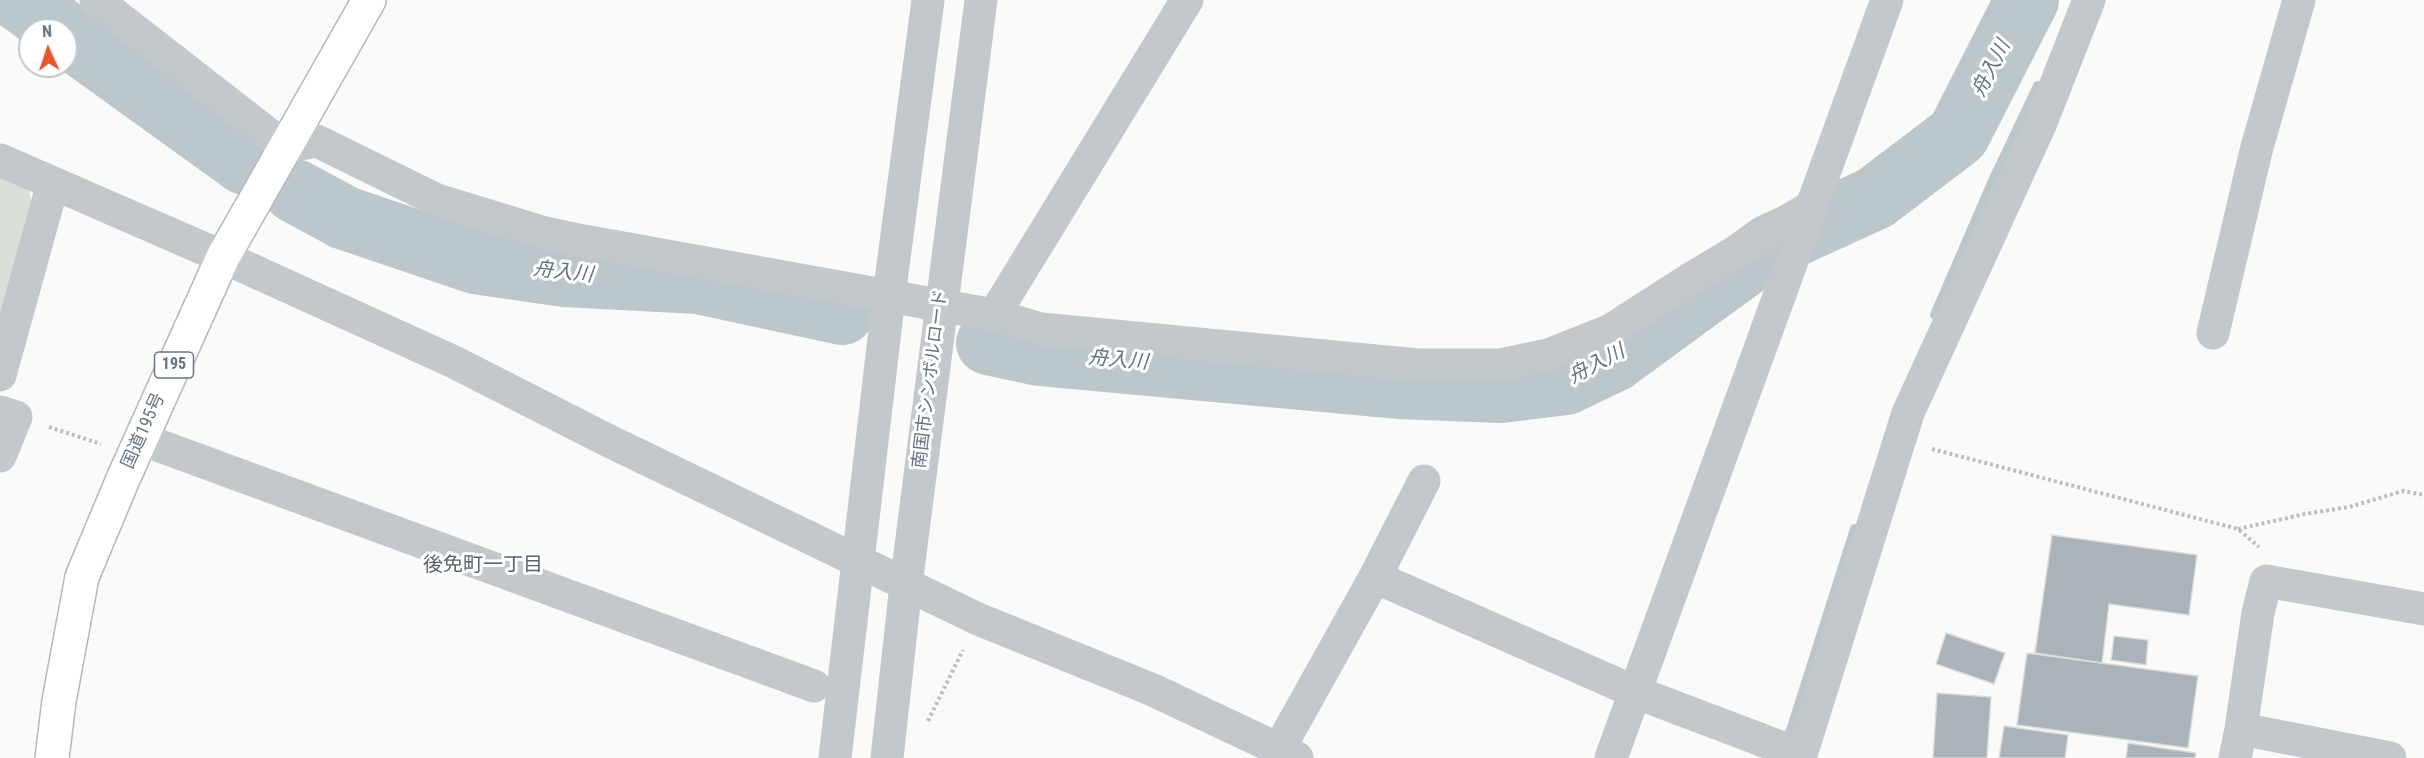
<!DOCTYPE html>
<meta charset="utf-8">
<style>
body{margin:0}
#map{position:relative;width:2424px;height:758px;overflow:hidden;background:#fafaf8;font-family:"Roboto Condensed",sans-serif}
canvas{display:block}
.north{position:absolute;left:18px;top:18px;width:60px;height:60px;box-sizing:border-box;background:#fff;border:2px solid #c1c8cd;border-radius:50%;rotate:357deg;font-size:16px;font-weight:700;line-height:24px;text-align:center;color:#657683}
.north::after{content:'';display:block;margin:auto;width:21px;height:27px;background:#e4572e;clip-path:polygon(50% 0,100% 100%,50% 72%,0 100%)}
</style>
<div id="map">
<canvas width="2424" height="758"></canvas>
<div class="north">N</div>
</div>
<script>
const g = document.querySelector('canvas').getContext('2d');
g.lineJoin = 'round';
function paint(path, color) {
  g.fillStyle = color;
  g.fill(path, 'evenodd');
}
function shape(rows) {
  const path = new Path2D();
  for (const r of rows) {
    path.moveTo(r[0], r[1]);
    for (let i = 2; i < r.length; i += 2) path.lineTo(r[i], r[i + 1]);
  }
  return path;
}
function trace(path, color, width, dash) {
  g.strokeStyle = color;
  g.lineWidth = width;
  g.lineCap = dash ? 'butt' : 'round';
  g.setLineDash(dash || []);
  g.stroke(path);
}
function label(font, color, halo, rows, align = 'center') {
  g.font = font + ' "Roboto Condensed","Noto Sans JP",sans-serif';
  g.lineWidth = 6;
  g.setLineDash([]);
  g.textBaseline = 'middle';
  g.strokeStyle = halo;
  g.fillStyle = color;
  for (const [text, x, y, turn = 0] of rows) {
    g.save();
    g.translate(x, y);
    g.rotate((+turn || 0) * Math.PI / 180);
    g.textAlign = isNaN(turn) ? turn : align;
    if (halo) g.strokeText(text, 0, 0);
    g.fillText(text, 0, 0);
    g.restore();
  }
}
const green = shape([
 [0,171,28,184,36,225,0,383]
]);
const stream = shape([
 [1935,315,1992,183,2038,86],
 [1786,746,1855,529]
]);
const river = shape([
 [20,0,61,30],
 [66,34,245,163],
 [295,191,345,218,475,262,565,275,698,282,842,313],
 [988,343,1039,354,1398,387,1501,391,1566,383,1614,360,1770,246,1875,198,1958,135,2027,0]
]);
const building = shape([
 [2052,535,2197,555,2189,615,2109,604,2102,663,2035,653,2052,535],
 [1946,633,2005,653,1994,684,1936,664,1946,633],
 [2114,636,2148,640,2146,665,2111,660,2114,636],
 [2027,653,2198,676,2188,748,2017,725,2027,653],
 [1937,693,1991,697,1987,758,1933,758,1937,693],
 [2004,726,2068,735,2065,758,1999,758,2004,726],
 [2128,743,2196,753,2195,758,2126,758,2128,743]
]);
const path = shape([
 [49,427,101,444],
 [1932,449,2238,529,2259,547],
 [2238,529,2305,514,2349,507,2403,491,2424,495],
 [928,721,963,650]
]);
const minor = shape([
 [285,147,317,141,437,200,545,233,573,239,994,315,1041,329,1418,365,1501,365,1548,355,1611,330,1692,278,1811,207],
 [0,160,223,257,454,362,607,440,978,619,1153,690,1297,758],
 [994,315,1187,0],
 [2213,333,2256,151,2299,0],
 [0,375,53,183],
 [0,412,16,417,0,456],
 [141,439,814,686],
 [1375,577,1635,692,1801,755],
 [2241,729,2390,758],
 [1279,749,1375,577,1424,481],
 [1611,758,1887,0],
 [1800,758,1908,413,2040,125,2089,0],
 [2235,758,2241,729,2258,613,2266,581,2424,609]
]);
const tertiary = shape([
 [96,0,285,147],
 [835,758,889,296,928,0],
 [887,758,906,585,981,0]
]);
const trunk = shape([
 [52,758,59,701,82,577,123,479,223,257,369,0]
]);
const shields = [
 [174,365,39]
];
const shieldNames = [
 ["195",174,365]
];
const streetNames = [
 ["南国市シンボルロード",931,379,-83],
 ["国道195号",144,431,-66]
];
const waterNames = [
 ["舟入川",1992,69,-63],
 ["舟入川",563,273,6],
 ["舟入川",1118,361,5],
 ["舟入川",1597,365,-28]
];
const neighbourhoodNames = [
 ["後免町一丁目",483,566]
];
paint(green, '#dadfd7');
trace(stream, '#bbc7cb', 10);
trace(river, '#bbc7cb', 64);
paint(building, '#aab3b9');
trace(building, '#dcdcda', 1.5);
trace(trunk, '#b4b9bd', 36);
trace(path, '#bbbfc2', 4, [3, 3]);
trace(minor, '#c3c8cc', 33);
trace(tertiary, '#c3c8cc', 33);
trace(trunk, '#fff', 33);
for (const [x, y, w] of shields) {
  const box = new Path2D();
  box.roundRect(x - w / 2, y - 13, w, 26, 4.5);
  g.fillStyle = '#fff';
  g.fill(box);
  trace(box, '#657683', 1.5);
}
label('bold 16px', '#657683', null, shieldNames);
label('18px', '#657683', '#fff', streetNames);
label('italic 20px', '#60757c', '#fff', waterNames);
label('20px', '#57646e', '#fff', neighbourhoodNames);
</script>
